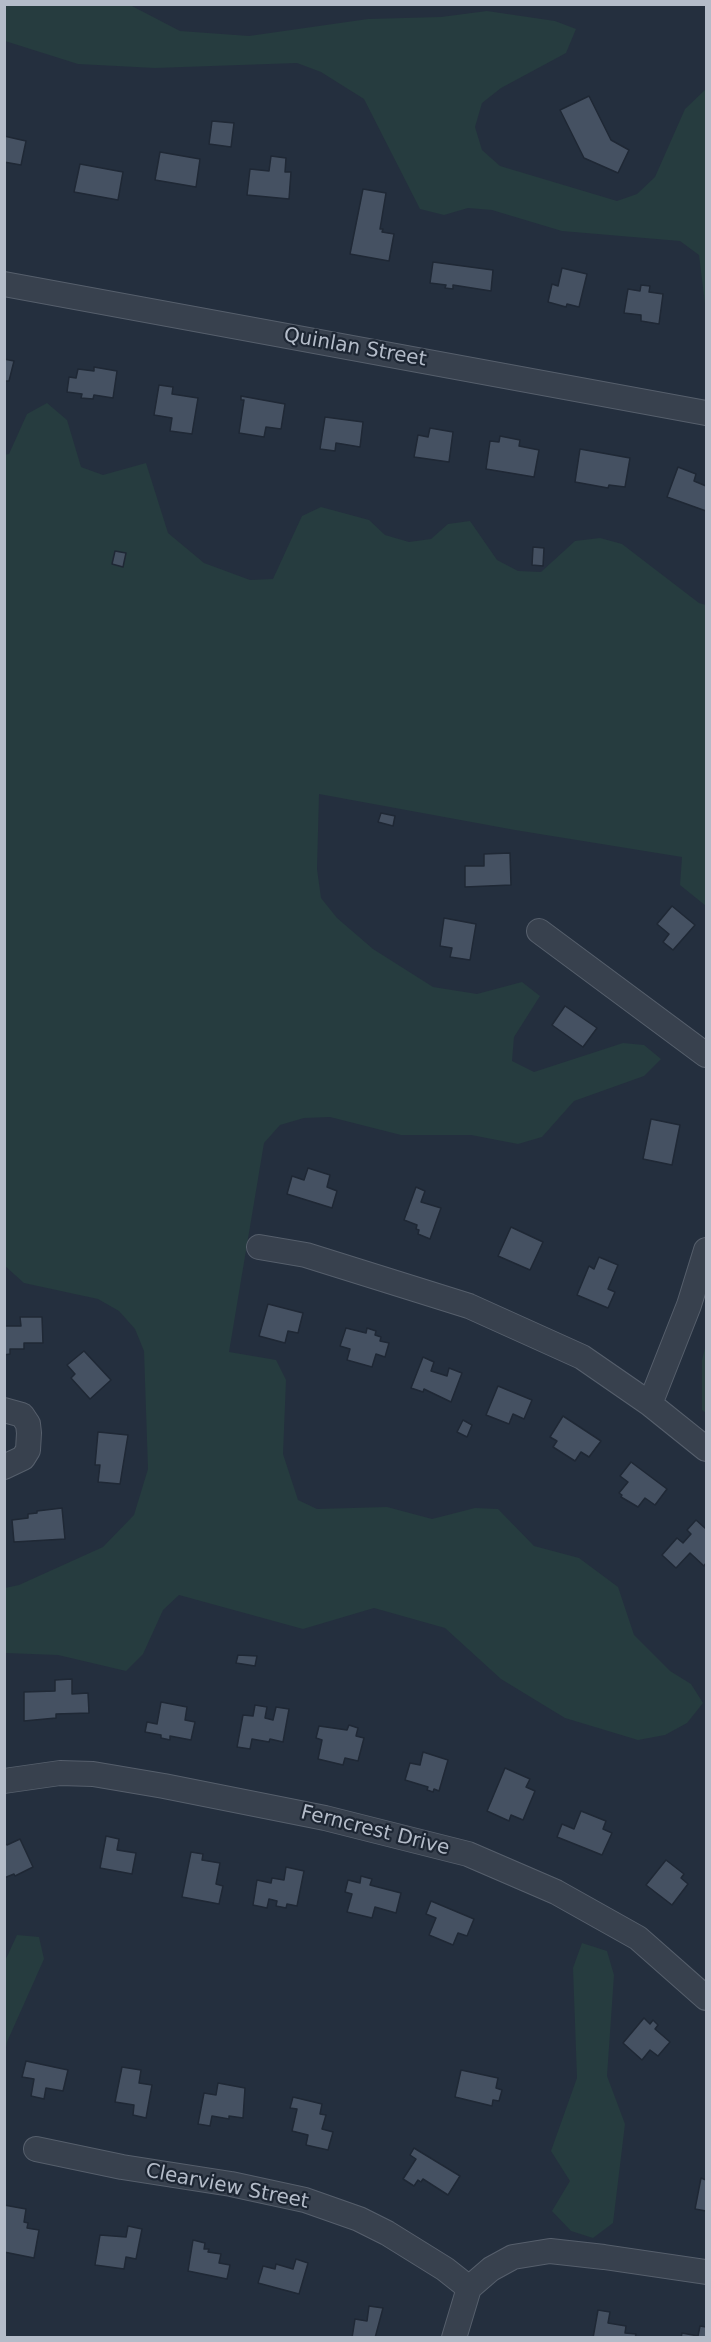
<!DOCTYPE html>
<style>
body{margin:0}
#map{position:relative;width:711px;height:2342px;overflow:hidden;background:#242f3e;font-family:"DejaVu Sans",sans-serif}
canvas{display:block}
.frame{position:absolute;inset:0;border:6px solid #b4bcc9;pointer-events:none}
</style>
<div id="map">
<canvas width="711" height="2342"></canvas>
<div class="frame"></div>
</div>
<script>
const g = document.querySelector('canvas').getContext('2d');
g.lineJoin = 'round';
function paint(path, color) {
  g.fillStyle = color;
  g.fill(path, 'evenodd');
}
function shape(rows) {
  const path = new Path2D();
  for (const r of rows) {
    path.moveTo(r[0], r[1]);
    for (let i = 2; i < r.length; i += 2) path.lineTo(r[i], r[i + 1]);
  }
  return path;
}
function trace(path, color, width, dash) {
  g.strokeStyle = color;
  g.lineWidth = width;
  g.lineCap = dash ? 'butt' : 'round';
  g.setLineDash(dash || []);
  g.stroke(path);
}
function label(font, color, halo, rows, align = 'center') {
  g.font = font + ' "DejaVu Sans",sans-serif';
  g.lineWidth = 4.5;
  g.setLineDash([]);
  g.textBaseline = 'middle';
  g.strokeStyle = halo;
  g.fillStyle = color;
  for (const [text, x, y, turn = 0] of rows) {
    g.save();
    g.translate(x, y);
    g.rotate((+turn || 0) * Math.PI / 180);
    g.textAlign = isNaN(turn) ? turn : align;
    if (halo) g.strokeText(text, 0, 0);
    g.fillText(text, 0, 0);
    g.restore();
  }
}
const green = shape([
 [5,4,130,5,180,31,249,36,368,19,441,17,487,11,555,21,576,29,566,53,501,88,482,103,475,127,482,150,500,166,617,201,637,194,655,177,685,109,706,89,706,312,699,255,680,241,562,231,492,210,468,208,444,215,420,209,364,99,321,72,297,63,155,68,78,64,5,41],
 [47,403,67,420,81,467,103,475,146,463,168,533,204,563,250,580,273,579,302,516,321,507,369,520,385,535,409,542,431,539,448,524,470,521,497,560,518,571,541,572,575,541,600,538,622,544,699,603,706,605,706,906,680,885,682,857,515,830,319,794,317,869,321,898,337,918,373,949,433,987,477,994,522,982,540,996,514,1037,512,1061,534,1072,623,1043,644,1045,661,1059,644,1076,574,1101,542,1137,518,1144,471,1135,401,1135,330,1117,304,1118,280,1125,264,1143,229,1352,276,1360,286,1380,283,1454,298,1500,317,1509,387,1507,432,1519,475,1508,498,1509,534,1546,579,1558,618,1587,634,1635,670,1671,691,1684,703,1703,687,1723,665,1735,638,1740,565,1718,501,1679,445,1628,374,1608,303,1629,179,1595,163,1610,143,1654,126,1671,58,1655,5,1653,5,1588,19,1585,103,1547,134,1515,148,1469,144,1351,135,1329,119,1311,98,1299,24,1283,5,1266,4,455,9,454,27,414],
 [706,1344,706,1413,702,1410,702,1360],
 [17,1935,39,1937,44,1959,7,2042,5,2053,5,1961],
 [582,1943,607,1951,614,1975,607,2076,625,2124,613,2223,593,2238,571,2231,552,2211,570,2181,551,2151,577,2078,573,1968]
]);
const building = shape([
 [589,96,611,140,629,150,618,173,584,158,560,110,589,96],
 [212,121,234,123,231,147,209,144,212,121],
 [4,136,26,141,21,165,4,162,4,136],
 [160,152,200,159,196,187,155,180,160,152],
 [271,156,286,158,285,172,291,172,289,199,247,195,250,169,269,171,271,156],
 [80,164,123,172,118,200,74,192,80,164],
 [363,189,386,193,380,229,383,229,382,232,394,234,389,261,350,254,363,189],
 [433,262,493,270,491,291,453,285,453,289,445,288,446,285,430,283,433,262],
 [562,268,587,274,579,307,567,304,566,307,548,302,552,284,558,286,562,268],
 [641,285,650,286,649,292,663,294,659,324,641,321,641,315,624,313,628,289,640,291,641,285],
 [4,359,14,361,9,381,4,381,4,359],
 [94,367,117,371,113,398,94,395,93,399,81,398,82,394,67,392,69,377,76,378,78,369,94,371,94,367],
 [159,385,173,387,172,394,198,398,192,434,170,431,172,418,154,415,159,385],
 [241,396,285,404,281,429,266,427,264,437,239,433,244,400,241,400,241,396],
 [325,417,363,422,360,447,336,443,335,451,320,449,325,417],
 [430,428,453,432,449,462,414,457,418,435,428,437,430,428],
 [500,436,520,440,519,446,539,450,534,477,486,469,490,441,499,442,500,436],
 [580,449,630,458,625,487,609,485,608,488,575,482,580,449],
 [678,467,696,474,694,481,706,486,706,511,667,497,678,467],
 [533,547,544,548,543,566,532,565,533,547],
 [115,551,126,553,123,567,112,564,115,551],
 [381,813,395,816,393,826,378,822,381,813],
 [510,853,511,885,465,887,465,866,484,866,484,854,510,853],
 [672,906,695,925,673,950,663,942,669,934,657,924,672,906],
 [444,918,476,924,470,960,450,957,452,948,440,946,444,918],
 [565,1006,597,1028,583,1047,552,1025,565,1006],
 [651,1119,680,1125,672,1165,643,1159,651,1119],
 [308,1168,330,1175,327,1187,337,1191,332,1208,287,1194,292,1176,304,1180,308,1168],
 [416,1187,425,1191,421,1202,441,1208,430,1239,418,1234,419,1230,416,1229,417,1225,404,1220,416,1187],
 [511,1227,543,1242,530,1270,498,1256,511,1227],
 [599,1257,618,1265,608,1289,615,1292,608,1308,577,1295,589,1266,594,1269,599,1257],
 [268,1304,303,1313,298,1333,288,1331,285,1343,259,1336,268,1304],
 [20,1317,42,1317,43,1343,24,1343,24,1349,10,1349,10,1354,4,1355,4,1326,21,1326,20,1317],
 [346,1328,366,1333,367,1328,376,1331,375,1335,381,1337,380,1341,389,1343,385,1357,376,1354,372,1367,347,1360,350,1349,340,1346,346,1328],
 [84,1351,111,1380,90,1399,71,1378,75,1374,67,1365,84,1351],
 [423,1357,434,1362,431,1371,447,1376,449,1368,462,1373,451,1402,424,1389,423,1392,411,1388,423,1357],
 [498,1386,532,1400,524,1419,513,1414,509,1424,486,1415,498,1386],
 [563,1416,601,1441,589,1457,581,1452,575,1461,553,1447,557,1441,550,1437,563,1416],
 [463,1420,472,1425,467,1437,457,1432,463,1420],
 [98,1432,128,1435,120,1484,98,1482,100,1465,95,1465,98,1432],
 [631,1462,667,1489,655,1505,645,1498,638,1507,621,1497,622,1495,619,1493,628,1482,620,1476,631,1462],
 [62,1508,65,1539,14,1542,12,1520,28,1518,28,1514,37,1513,37,1511,62,1508],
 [696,1520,706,1529,706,1563,704,1566,690,1553,676,1568,662,1555,677,1538,683,1543,691,1534,687,1530,696,1520],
 [238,1655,257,1656,255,1666,236,1663,238,1655],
 [72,1679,72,1694,88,1693,89,1713,56,1714,56,1718,24,1721,24,1692,55,1691,55,1680,72,1679],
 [161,1702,187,1707,185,1720,195,1722,191,1740,170,1736,170,1740,161,1738,161,1735,145,1732,147,1722,157,1724,161,1702],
 [255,1705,267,1707,265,1718,273,1720,276,1707,289,1709,283,1742,270,1739,269,1742,252,1739,250,1749,237,1747,243,1715,253,1716,255,1705],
 [349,1725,358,1728,356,1736,364,1738,358,1761,345,1758,343,1765,318,1759,322,1740,316,1738,319,1726,347,1730,349,1725],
 [423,1752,448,1760,439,1791,434,1789,433,1792,427,1790,428,1787,405,1780,410,1763,420,1765,423,1752],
 [505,1768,530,1779,526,1787,535,1791,523,1820,511,1815,509,1821,487,1811,505,1768],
 [581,1811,606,1821,603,1829,612,1833,602,1855,557,1837,562,1824,574,1829,581,1811],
 [106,1836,119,1839,117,1850,136,1853,132,1874,100,1868,106,1836],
 [20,1839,33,1867,15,1876,14,1874,4,1878,4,1843,7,1845,20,1839],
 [191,1852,203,1854,202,1860,220,1863,216,1884,223,1886,219,1904,182,1897,191,1852],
 [666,1860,684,1874,681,1878,688,1884,672,1905,646,1885,666,1860],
 [286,1867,304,1871,297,1906,287,1904,286,1908,276,1906,277,1901,269,1899,267,1908,253,1905,257,1880,271,1883,272,1878,284,1880,286,1867],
 [361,1876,372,1879,370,1885,401,1893,396,1913,375,1907,372,1918,347,1912,352,1894,345,1892,348,1880,360,1883,361,1876],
 [431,1901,474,1919,467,1936,458,1933,453,1945,429,1935,436,1918,426,1914,431,1901],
 [644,2018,650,2024,653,2020,658,2025,655,2029,670,2042,658,2056,650,2050,642,2060,623,2043,644,2018],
 [26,2061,68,2070,63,2091,46,2088,44,2099,31,2096,34,2079,22,2077,26,2061],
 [122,2067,141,2070,139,2083,152,2085,146,2118,133,2115,134,2105,115,2102,122,2067],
 [461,2070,498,2078,496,2088,502,2090,499,2101,493,2100,492,2106,455,2097,461,2070],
 [218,2083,245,2088,243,2118,229,2116,229,2119,212,2116,210,2126,198,2124,204,2093,216,2095,218,2083],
 [293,2097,322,2104,320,2114,326,2115,322,2129,333,2132,328,2150,306,2145,308,2135,292,2131,297,2109,290,2108,293,2097],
 [414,2148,460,2176,448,2195,423,2179,421,2182,418,2180,414,2186,403,2179,416,2159,410,2155,414,2148],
 [701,2178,706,2180,706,2211,695,2209,701,2178],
 [4,2205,26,2209,24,2222,28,2223,27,2228,39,2230,34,2258,4,2252,4,2205],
 [128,2226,142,2229,136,2259,126,2257,124,2269,95,2265,100,2235,126,2237,128,2226],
 [193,2240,205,2243,204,2249,209,2249,208,2252,221,2254,219,2263,230,2265,227,2279,188,2271,193,2240],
 [296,2259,308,2263,299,2294,258,2283,263,2266,275,2269,276,2264,293,2269,296,2259],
 [369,2306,383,2308,375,2338,352,2338,355,2319,367,2321,369,2306],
 [598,2310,610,2312,608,2323,626,2326,625,2333,636,2334,635,2338,593,2338,598,2310],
 [700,2326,706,2327,706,2338,681,2338,682,2333,698,2336,700,2326]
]);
const minor = shape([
 [4,284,706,413],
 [539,931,706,1055],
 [259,1247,306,1255,469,1306,582,1357,650,1404,706,1449],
 [650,1404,689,1305,706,1250],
 [4,1410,22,1415,28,1424,29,1433,28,1450,23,1458,4,1467],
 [4,1781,60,1773,93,1774,164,1786,325,1818,468,1854,556,1892,638,1938,706,1998],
 [36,2149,122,2167,231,2184,305,2200,359,2219,387,2233,445,2269,469,2288],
 [454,2338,469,2288,491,2269,513,2257,550,2251,604,2257,706,2272]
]);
const streetNames = [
 ["Quinlan Street",355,348,10],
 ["Ferncrest Drive",375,1831,14],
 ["Clearview Street",227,2187,11]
];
paint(green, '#263c3f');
paint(building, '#455162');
trace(building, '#1f2835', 1.5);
trace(minor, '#565f6c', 26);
trace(minor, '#38414e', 24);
label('20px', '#b4bcc9', '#1d2633', streetNames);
</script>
